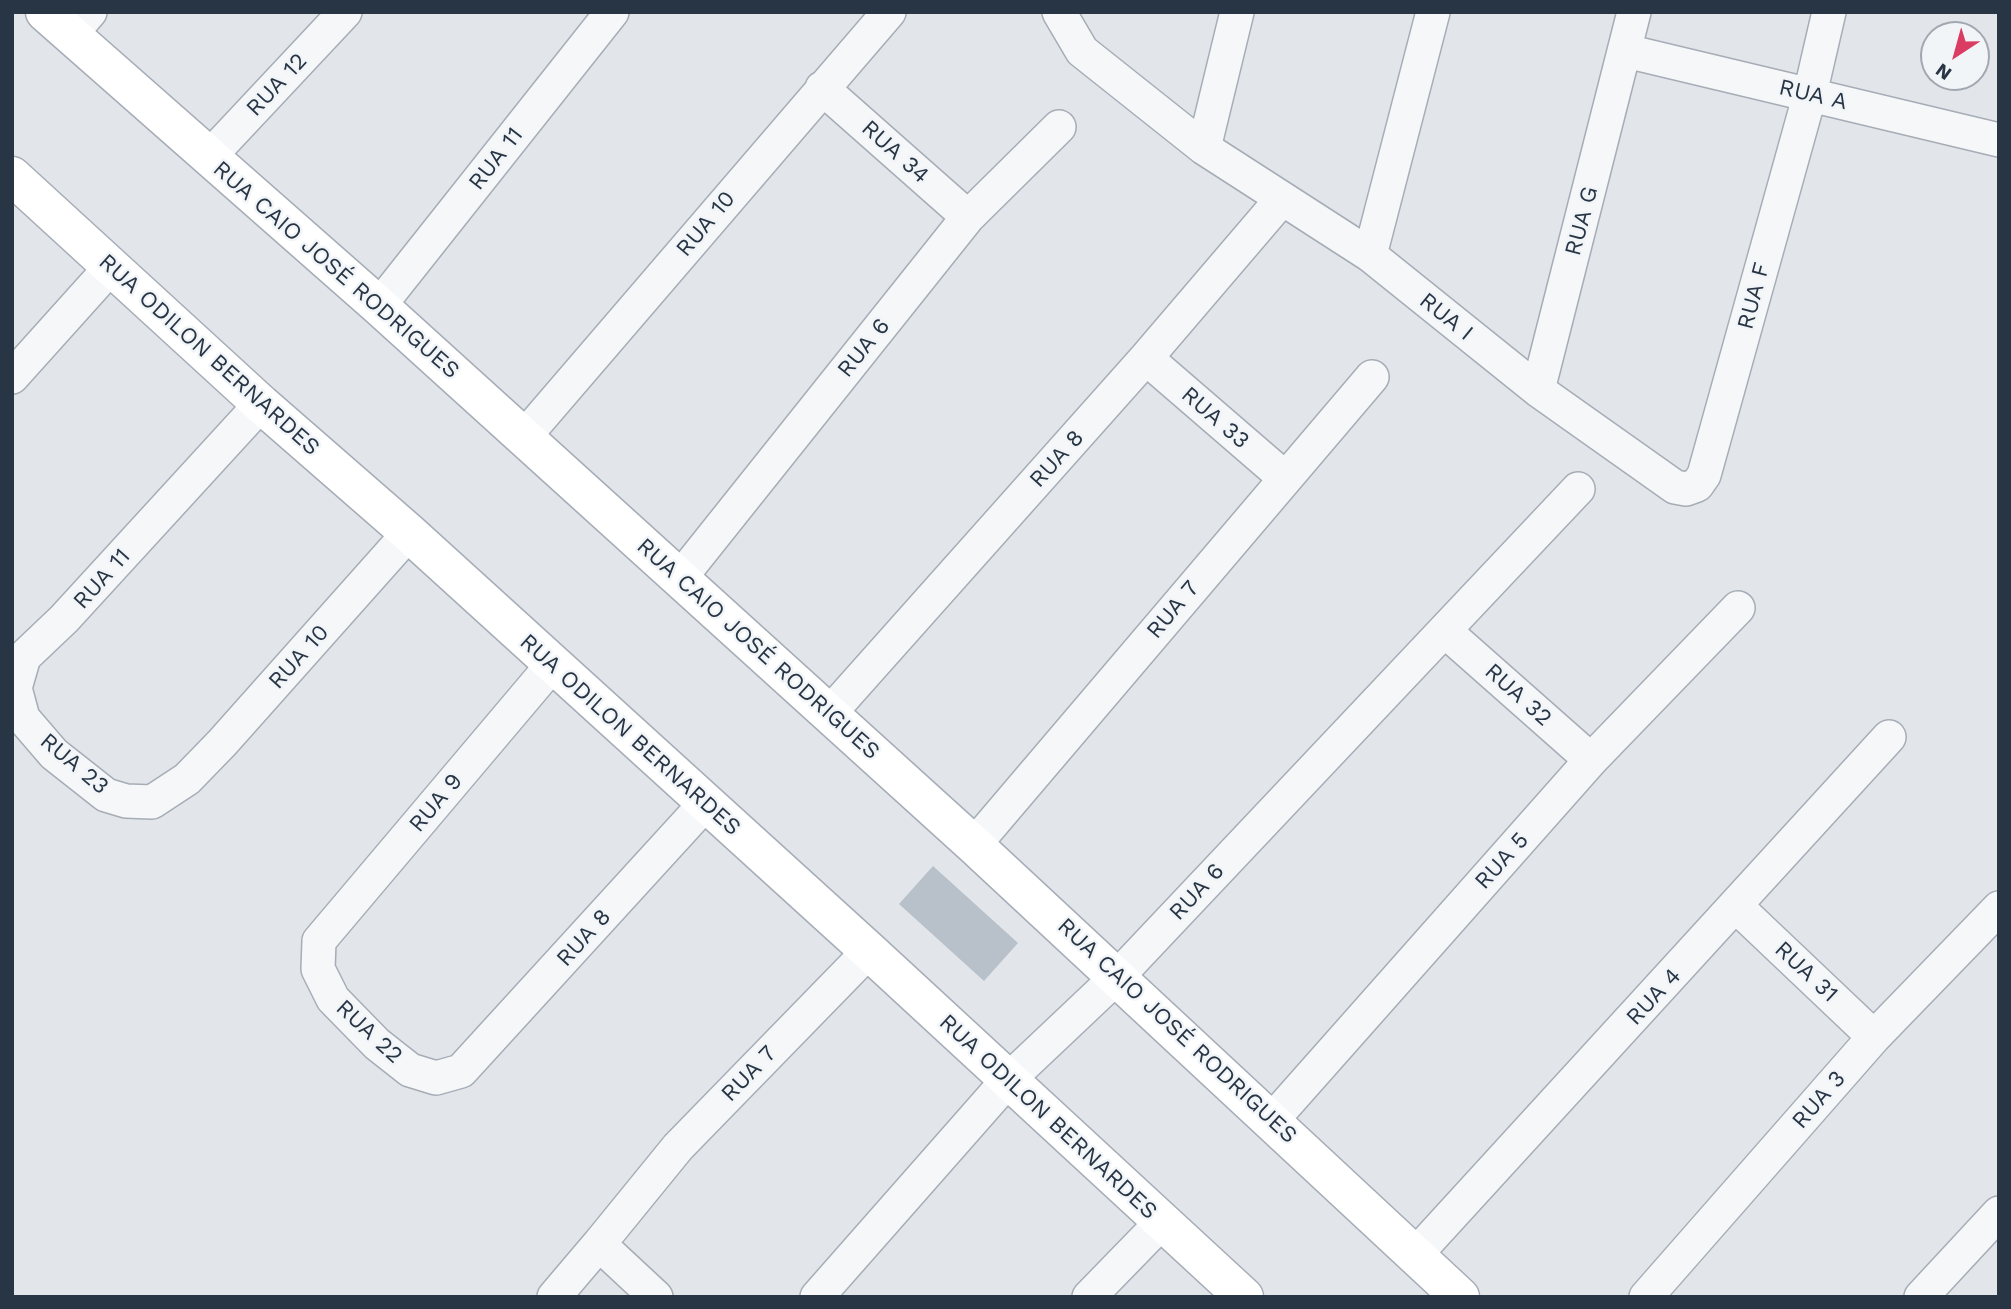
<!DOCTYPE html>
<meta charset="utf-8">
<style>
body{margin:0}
#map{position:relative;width:2011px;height:1309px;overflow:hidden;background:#e2e6eb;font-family:"Work Sans",sans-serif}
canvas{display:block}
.frame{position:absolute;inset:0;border:14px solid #283545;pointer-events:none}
.north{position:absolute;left:1920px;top:21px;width:70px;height:70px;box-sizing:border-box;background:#f2f5f8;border:2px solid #a1a8b0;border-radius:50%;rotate:216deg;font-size:19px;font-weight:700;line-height:28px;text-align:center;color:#283545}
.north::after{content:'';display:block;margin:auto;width:24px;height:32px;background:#da3c62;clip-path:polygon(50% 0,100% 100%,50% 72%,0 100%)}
</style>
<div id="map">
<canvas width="2011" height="1309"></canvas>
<div class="frame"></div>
<div class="north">N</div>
</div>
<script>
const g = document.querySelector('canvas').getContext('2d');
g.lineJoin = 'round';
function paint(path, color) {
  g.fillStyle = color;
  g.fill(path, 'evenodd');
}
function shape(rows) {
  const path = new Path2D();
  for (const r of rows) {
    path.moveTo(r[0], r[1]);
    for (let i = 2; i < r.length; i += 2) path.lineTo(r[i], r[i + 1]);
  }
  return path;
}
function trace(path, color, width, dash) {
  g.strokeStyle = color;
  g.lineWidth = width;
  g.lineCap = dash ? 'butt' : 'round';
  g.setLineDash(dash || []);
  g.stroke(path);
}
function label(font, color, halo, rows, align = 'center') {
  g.font = font + ' "Work Sans",sans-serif';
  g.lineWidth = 5;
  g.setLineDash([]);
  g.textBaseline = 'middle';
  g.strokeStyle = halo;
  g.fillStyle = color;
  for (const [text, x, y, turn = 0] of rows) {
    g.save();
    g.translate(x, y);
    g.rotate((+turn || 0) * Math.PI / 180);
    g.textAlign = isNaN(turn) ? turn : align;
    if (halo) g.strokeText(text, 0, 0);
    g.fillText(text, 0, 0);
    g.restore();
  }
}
const building = shape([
 [933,866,1018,943,984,981,899,904]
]);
const street = shape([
 [1059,12,1082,51,1204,148,1370,255,1538,390,1675,487,1686,489,1697,485,1704,475,1810,94,1829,12],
 [70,35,90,12],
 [1626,51,1999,140],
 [822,88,968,217],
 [1204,148,1237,12],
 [209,157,345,12],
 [1370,255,1433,12],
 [379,306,612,12],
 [1146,358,1285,478],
 [12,377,110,268],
 [1538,390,1634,12],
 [261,404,64,619,24,657,15,688,23,718,54,754,106,795,126,801,152,802,187,779,222,743,409,533],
 [524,437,889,12],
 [680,578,968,217,1059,127],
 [1445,631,1591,760],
 [553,664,319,941,318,969,333,999,377,1044,410,1070,436,1078,461,1071,705,804],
 [828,715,1146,358,1281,200],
 [974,845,1372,377],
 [1737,907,1874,1037],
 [1273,1119,1591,760,1738,608],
 [1416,1254,1889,737],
 [554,1297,599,1244],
 [656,1297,599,1244,678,1147,869,951],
 [817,1297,1008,1080,1118,976,1578,489],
 [1089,1297,1161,1223],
 [1646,1297,1874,1037,1999,908],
 [1921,1297,1999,1213]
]);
const secondary = shape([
 [45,12,379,306,974,845,1460,1297],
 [12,176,261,404,409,533,869,951,1244,1297]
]);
const streetNames = [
 ["RUA 12",277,85,-47],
 ["RUA A",1813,95,13],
 ["RUA 34",895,152,42],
 ["RUA 11",496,159,-52],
 ["RUA G",1582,221,-75],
 ["RUA 10",706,224,-50],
 ["RUA CAIO JOSÉ RODRIGUES",336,270,41],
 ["RUA F",1754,296,-75],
 ["RUA I",1446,317,39],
 ["RUA 6",864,348,-51],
 ["RUA ODILON BERNARDES",209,355,42],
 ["RUA 33",1215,418,41],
 ["RUA 8",1057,459,-48],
 ["RUA 11",102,579,-48],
 ["RUA 7",1173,610,-50],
 ["RUA CAIO JOSÉ RODRIGUES",758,649,42],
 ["RUA 10",299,657,-48],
 ["RUA 32",1518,695,42],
 ["RUA ODILON BERNARDES",630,735,42],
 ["RUA 23",74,764,40],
 ["RUA 9",436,803,-50],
 ["RUA 5",1502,861,-48],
 ["RUA 6",1197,892,-47],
 ["RUA 8",584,938,-48],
 ["RUA 31",1806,972,43],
 ["RUA 4",1654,997,-47],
 ["RUA CAIO JOSÉ RODRIGUES",1177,1031,43],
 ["RUA 22",369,1032,43],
 ["RUA 7",749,1074,-46],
 ["RUA 3",1819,1100,-49],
 ["RUA ODILON BERNARDES",1048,1117,43]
];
paint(building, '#b8c0ca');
trace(street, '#a6adb6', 36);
trace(secondary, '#a6adb6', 41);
trace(street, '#f5f7f9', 33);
trace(secondary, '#fff', 38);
label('23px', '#283545', '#f2f5f8', streetNames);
</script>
